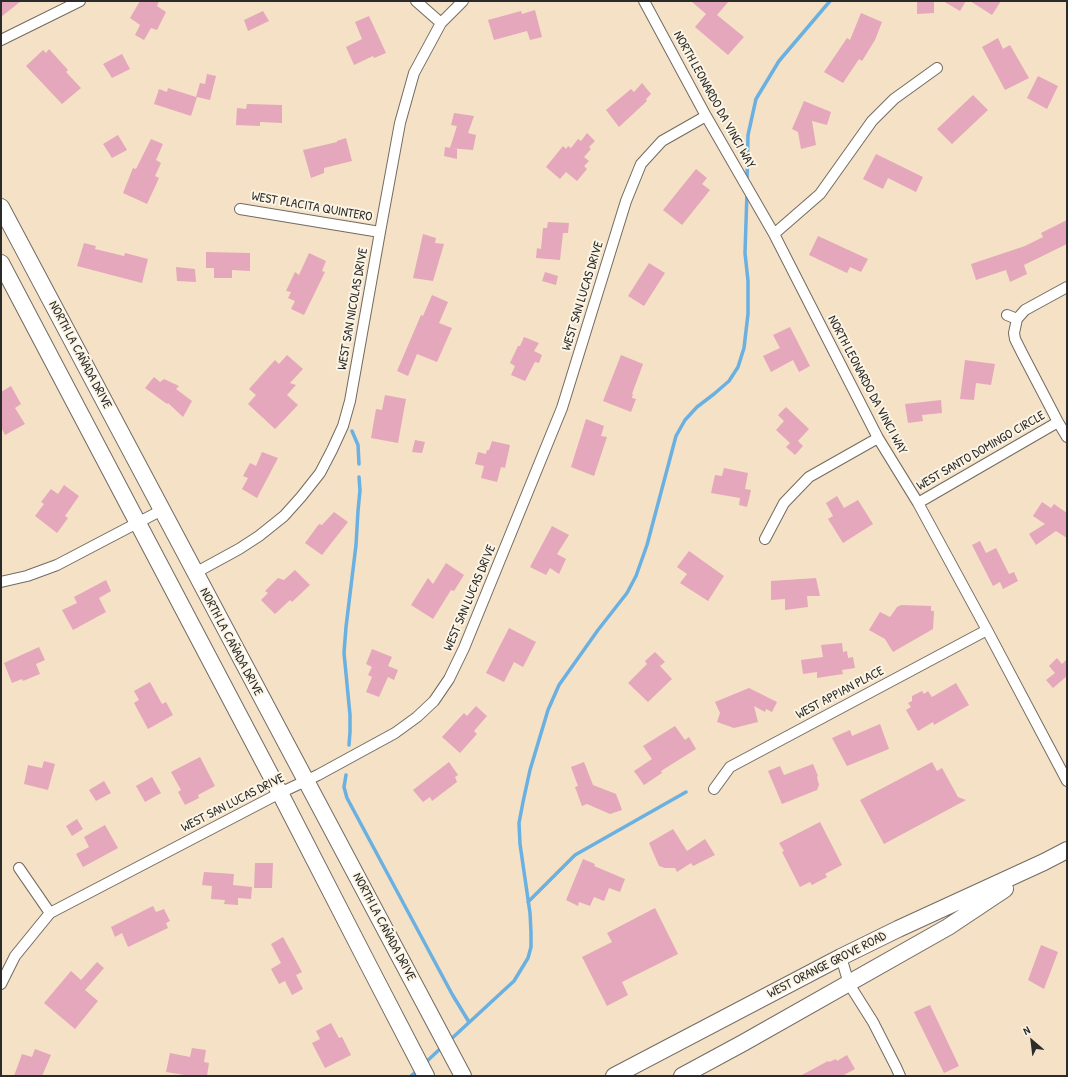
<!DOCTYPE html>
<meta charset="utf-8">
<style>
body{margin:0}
#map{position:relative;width:1068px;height:1077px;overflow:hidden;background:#f5e1c5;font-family:"Patrick Hand",sans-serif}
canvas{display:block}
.frame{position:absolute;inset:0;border:2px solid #2b2b2b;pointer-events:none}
.north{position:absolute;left:1012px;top:1021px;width:40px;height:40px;-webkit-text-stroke:3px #fcf5e5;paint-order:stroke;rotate:332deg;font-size:11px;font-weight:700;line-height:16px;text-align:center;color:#2b2b2b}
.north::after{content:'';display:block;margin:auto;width:14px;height:18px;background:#2b2b2b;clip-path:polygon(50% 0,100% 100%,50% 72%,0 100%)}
</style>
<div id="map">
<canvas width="1068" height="1077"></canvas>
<div class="frame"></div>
<div class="north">N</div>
</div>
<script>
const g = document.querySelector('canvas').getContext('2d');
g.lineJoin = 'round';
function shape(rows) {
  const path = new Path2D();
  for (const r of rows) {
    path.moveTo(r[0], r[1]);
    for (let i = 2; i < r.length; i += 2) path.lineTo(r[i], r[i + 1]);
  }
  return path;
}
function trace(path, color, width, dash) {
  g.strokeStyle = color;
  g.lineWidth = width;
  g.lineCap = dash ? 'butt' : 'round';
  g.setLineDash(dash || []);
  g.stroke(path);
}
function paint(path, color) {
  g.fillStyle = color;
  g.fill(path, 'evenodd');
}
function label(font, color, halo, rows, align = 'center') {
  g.font = font + ' "Patrick Hand",sans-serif';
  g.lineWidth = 4;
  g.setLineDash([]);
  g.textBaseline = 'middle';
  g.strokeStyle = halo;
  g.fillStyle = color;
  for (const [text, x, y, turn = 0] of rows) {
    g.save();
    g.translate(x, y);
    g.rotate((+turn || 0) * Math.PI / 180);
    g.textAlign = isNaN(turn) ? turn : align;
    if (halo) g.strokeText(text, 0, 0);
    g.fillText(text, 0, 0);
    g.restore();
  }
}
const stream = shape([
 [747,182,748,135,756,99,779,61,830,1],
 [352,431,358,445,359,464],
 [349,745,350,732,350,715,344,653,346,627,356,545,358,511,360,490,359,477],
 [346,775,344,787,347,798,452,994,469,1022],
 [528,902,575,855,686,792],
 [449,1041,514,981,528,958,531,947,531,932,530,913,520,844,519,823,523,802,530,770,548,710,559,685,598,630,627,593,636,576,647,545,676,436,685,420,697,407,714,394,729,381,738,367,744,348,748,314,748,281,745,253,747,192],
 [424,1064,443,1046],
 [411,1076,418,1070]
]);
const building = shape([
 [1,1,21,1,1,17],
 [140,1,159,1,157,6,166,12,157,30,151,28,144,40,135,35,140,25,130,18],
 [691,1,729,1,717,15,744,37,728,55,695,27,706,14],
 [917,1,934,1,934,13,917,14],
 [943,1,966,1,960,11],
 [970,1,1001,1,992,15],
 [535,10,542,37,530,40,527,31,494,40,488,20,521,11,522,14],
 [263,11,269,21,248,31,244,20],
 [861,13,882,22,875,40,862,61,859,59,843,83,824,72,847,38,850,40],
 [369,16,386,53,374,58,373,56,354,65,346,47,362,39,355,22],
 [998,38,1003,49,1010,45,1029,78,1005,90,982,47],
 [49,49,68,70,66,72,81,88,62,104,26,66,43,50,46,53],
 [122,54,130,69,112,78,103,64],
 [207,74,216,76,210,100,197,97,191,116,154,104,159,89,167,92,168,88,196,97,200,83,205,84],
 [1038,76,1058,86,1047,109,1027,98],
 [642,83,651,94,646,99,647,101,619,127,606,110,631,89,634,92],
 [973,95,988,110,952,144,937,129],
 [804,101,831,112,827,125,812,121,816,145,801,149,798,132,792,129],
 [247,104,282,105,282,123,260,122,260,126,236,125,237,108,246,109],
 [454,113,474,116,468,133,476,135,473,150,450,148,457,126,451,125],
 [587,133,595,141,589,147,591,149,584,157,589,161,584,166,587,169,577,181,566,172,560,179,546,167,563,146,566,149,568,146,571,148,578,139,581,141],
 [118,135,127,150,112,158,103,144],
 [346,138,352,161,324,168,324,173,311,178,303,150,337,142,337,141],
 [151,139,163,144,156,160,161,163,155,176,159,178,147,204,123,193,133,168,136,169],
 [445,147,457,149,457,159,444,156],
 [876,154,923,177,916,192,888,178,883,189,863,179],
 [696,169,707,178,702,184,710,190,682,225,663,210],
 [1067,220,1067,244,1024,265,1027,274,1010,282,1006,270,976,280,971,264,1025,246,1043,237,1041,233],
 [548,222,569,223,568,233,563,233,560,260,536,258,537,248,541,249,543,228,547,228],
 [423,234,436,238,435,243,444,244,433,281,413,278],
 [818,236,868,259,861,272,850,267,847,273,809,255],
 [84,243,96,246,95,249,124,256,125,253,148,259,142,283,77,266],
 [206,252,250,253,250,271,232,270,232,278,214,278,214,268,206,268],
 [309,253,326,261,322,271,325,272,304,315,291,309,295,301,288,298,291,292,286,291,295,272,299,275],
 [649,263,665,273,644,306,628,296],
 [176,267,195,269,196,282,177,281],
 [545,272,558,276,556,285,542,281],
 [432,295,448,302,439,323,452,328,437,362,417,354,408,376,397,371,421,315,423,316],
 [790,327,810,366,799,372,793,360,771,372,763,356,780,348,773,335],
 [524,337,539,343,534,351,542,355,539,363,535,362,525,381,511,375,515,366,510,363,518,346,520,346],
 [287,355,303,369,290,383,296,385,287,395,298,405,275,429,248,404,256,395,249,389,275,360,279,364],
 [621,355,643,364,632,394,633,394,632,398,636,399,631,412,603,401],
 [965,360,995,364,991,385,976,383,974,400,960,399],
 [154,377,160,382,164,379,179,386,176,389,192,401,183,417,168,403,167,404,145,388],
 [11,386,21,404,15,408,25,424,5,435,1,427,1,392],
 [385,395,406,399,398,443,371,438,376,409,382,410],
 [941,400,942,413,922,415,923,421,908,423,905,404],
 [786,407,809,429,798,441,803,446,795,455,786,447,790,443,776,430,784,421,778,415],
 [586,419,604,426,601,436,607,437,594,476,571,467],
 [415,440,425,442,422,453,412,452],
 [492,441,510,445,505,468,501,467,497,482,481,478,484,466,475,464,478,452,486,454,487,450,489,450],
 [262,452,278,458,257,498,242,489,248,478,243,476,250,463,256,466],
 [724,468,748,473,745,489,751,490,747,507,739,505,740,498,711,493,715,475,722,476],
 [64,485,79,496,65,516,68,518,57,533,35,516,44,504,41,502,51,489,58,494],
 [837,496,844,508,858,500,873,524,843,543,828,519,833,516,826,503],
 [1042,502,1051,508,1054,504,1067,513,1067,538,1056,531,1036,545,1029,534,1045,524,1033,516],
 [334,512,348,522,322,555,305,543,319,524,322,525],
 [552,526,569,535,557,554,566,559,559,574,550,568,546,575,530,567],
 [980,541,986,553,996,548,1009,574,1014,572,1018,581,1003,589,1000,582,993,586,972,545],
 [689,551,724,576,708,601,680,583,687,574,677,567],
 [446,563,464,575,454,591,451,590,433,619,411,605,428,578,433,584],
 [295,570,310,585,292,602,290,600,275,614,261,600,268,593,265,591,278,578,284,580],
 [816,578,820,596,807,596,808,607,785,610,785,599,771,600,771,581],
 [106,580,111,591,99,598,106,612,73,630,62,610,77,603,74,597],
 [901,605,931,606,931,611,934,611,933,629,893,652,885,639,869,630,880,612,890,617,897,607],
 [509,628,536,642,523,667,514,662,504,682,486,673],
 [842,643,843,652,847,651,848,658,853,657,855,668,842,670,843,674,817,678,817,672,803,674,801,660,823,657,821,645],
 [39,647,45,660,36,664,40,674,23,681,22,679,12,683,4,663],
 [372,649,392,657,388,666,398,670,394,680,388,677,379,697,366,692,372,677,368,675,372,667,366,664],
 [655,652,665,662,660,666,672,679,648,702,628,683,647,664,645,661],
 [1057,658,1062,664,1067,659,1067,676,1053,688,1046,680,1055,673,1049,666],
 [150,682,162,704,166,702,173,715,148,729,134,703,139,700,134,691],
 [956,683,969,705,934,725,933,722,918,731,906,710,911,707,908,703,912,701,912,696,922,691,924,694,928,691,932,697],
 [749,688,777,702,772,712,766,709,765,712,754,706,758,722,734,728,717,722,720,713,715,702],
 [476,706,487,716,474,731,477,734,460,753,442,737,464,713,467,716],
 [880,724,889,749,847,766,832,738,850,730,852,736],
 [675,726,685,740,689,737,696,749,661,771,662,773,644,785,634,771,652,759,643,746],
 [200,757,215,786,198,795,199,798,185,805,178,792,181,790,171,772],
 [44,761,55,764,48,790,24,784,28,765,42,768],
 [449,762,458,775,455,777,457,782,432,801,430,797,423,802,413,790],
 [584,762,593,785,616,794,622,810,610,814,587,804,582,806,575,787,578,786,571,767],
 [932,762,937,771,942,768,958,797,966,800,884,844,860,800],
 [813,764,818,776,817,777,819,785,817,790,782,804,768,771,780,766,784,775],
 [152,777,161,793,145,802,136,786],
 [104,781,111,793,96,801,89,790],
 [77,819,83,829,72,836,66,826],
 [820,822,842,865,825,874,827,877,812,885,810,882,800,887,782,852,784,851,779,843],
 [105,825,118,848,83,867,76,854,89,847,84,837],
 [673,829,687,851,705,839,715,855,693,866,691,863,677,872,675,868,665,868,659,866,649,843],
 [583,859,595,864,594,866,625,879,620,892,609,888,604,901,594,897,590,906,579,902,578,906,566,900],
 [255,863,273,863,272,888,254,888],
 [204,872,234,874,233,885,252,887,251,899,238,898,238,905,224,904,225,900,211,899,212,886,202,885],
 [153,906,156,912,164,909,170,921,166,923,168,928,128,947,122,933,115,937,111,927],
 [655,908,678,954,622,982,628,995,607,1006,582,957,612,942,607,933],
 [283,937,302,972,296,975,303,989,292,995,285,981,279,984,271,969,281,963,271,944],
 [1041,945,1058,952,1044,989,1028,980],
 [97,962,104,968,85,990,98,1001,75,1029,44,1003,71,971,81,980],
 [930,1005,959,1066,944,1073,914,1012],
 [331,1023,339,1038,342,1037,351,1055,325,1068,312,1043,320,1039,316,1031],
 [192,1048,206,1050,204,1062,209,1063,207,1076,191,1076,166,1072,170,1053,190,1057],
 [35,1049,51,1055,42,1076,14,1076,22,1054,32,1057],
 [847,1055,855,1069,842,1076,800,1076,828,1061,829,1062,836,1059,837,1061]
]);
const minor = shape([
 [416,1,441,23],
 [644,1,706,116,774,234,878,438,918,503,987,630,1067,781],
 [1,40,80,1],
 [240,209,380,232],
 [774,234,820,194,872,121,894,99,937,68],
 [1067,287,1025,310,1017,319,1014,333,1015,339,1022,353,1058,422,1067,437],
 [1007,315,1017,319],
 [918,503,1058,422],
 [765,539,784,503,809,477,878,438],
 [195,573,239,549,259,536,284,516,301,497,320,473,332,450,343,426,350,401,380,232,400,123,414,73,441,23,463,1],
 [1,582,27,576,57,565,162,510],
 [714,789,730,767,987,630],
 [19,868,50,913],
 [841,957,849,984,873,1022,896,1067,900,1076],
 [1,984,15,956,50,913,280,793,318,775,395,733,417,717,434,701,449,679,464,648,562,408,626,201,641,164,662,141,706,116]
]);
const primary = shape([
 [1,207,463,1076],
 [1,263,280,793,371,970,426,1076],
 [614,1076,841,957,898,929,1044,862,1067,850],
 [682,1076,743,1043,948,927,1005,889]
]);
const streetNames = [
 ["NORTH LEONARDO DA VINCI WAY",714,100,61],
 ["WEST PLACITA QUINTERO",312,207,10],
 ["WEST SAN LUCAS DRIVE",583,296,-73],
 ["WEST SAN NICOLAS DRIVE",353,309,-80],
 ["NORTH LA CAÑADA DRIVE",80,355,62],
 ["NORTH LEONARDO DA VINCI WAY",867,385,62],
 ["WEST SANTO DOMINGO CIRCLE",981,451,-30],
 ["WEST SAN LUCAS DRIVE",470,598,-67],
 ["NORTH LA CAÑADA DRIVE",231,642,62],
 ["WEST APPIAN PLACE",840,693,-28],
 ["WEST SAN LUCAS DRIVE",233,803,-27],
 ["NORTH LA CAÑADA DRIVE",384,927,62],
 ["WEST ORANGE GROVE ROAD",827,965,-27]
];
trace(stream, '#6ab0e1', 3.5);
paint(building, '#e4a7bb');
trace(minor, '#726b61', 12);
trace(primary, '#726b61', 18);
trace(minor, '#fff', 10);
trace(primary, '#fff', 16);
label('13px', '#2b2b2b', '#fcf5e5', streetNames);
</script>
